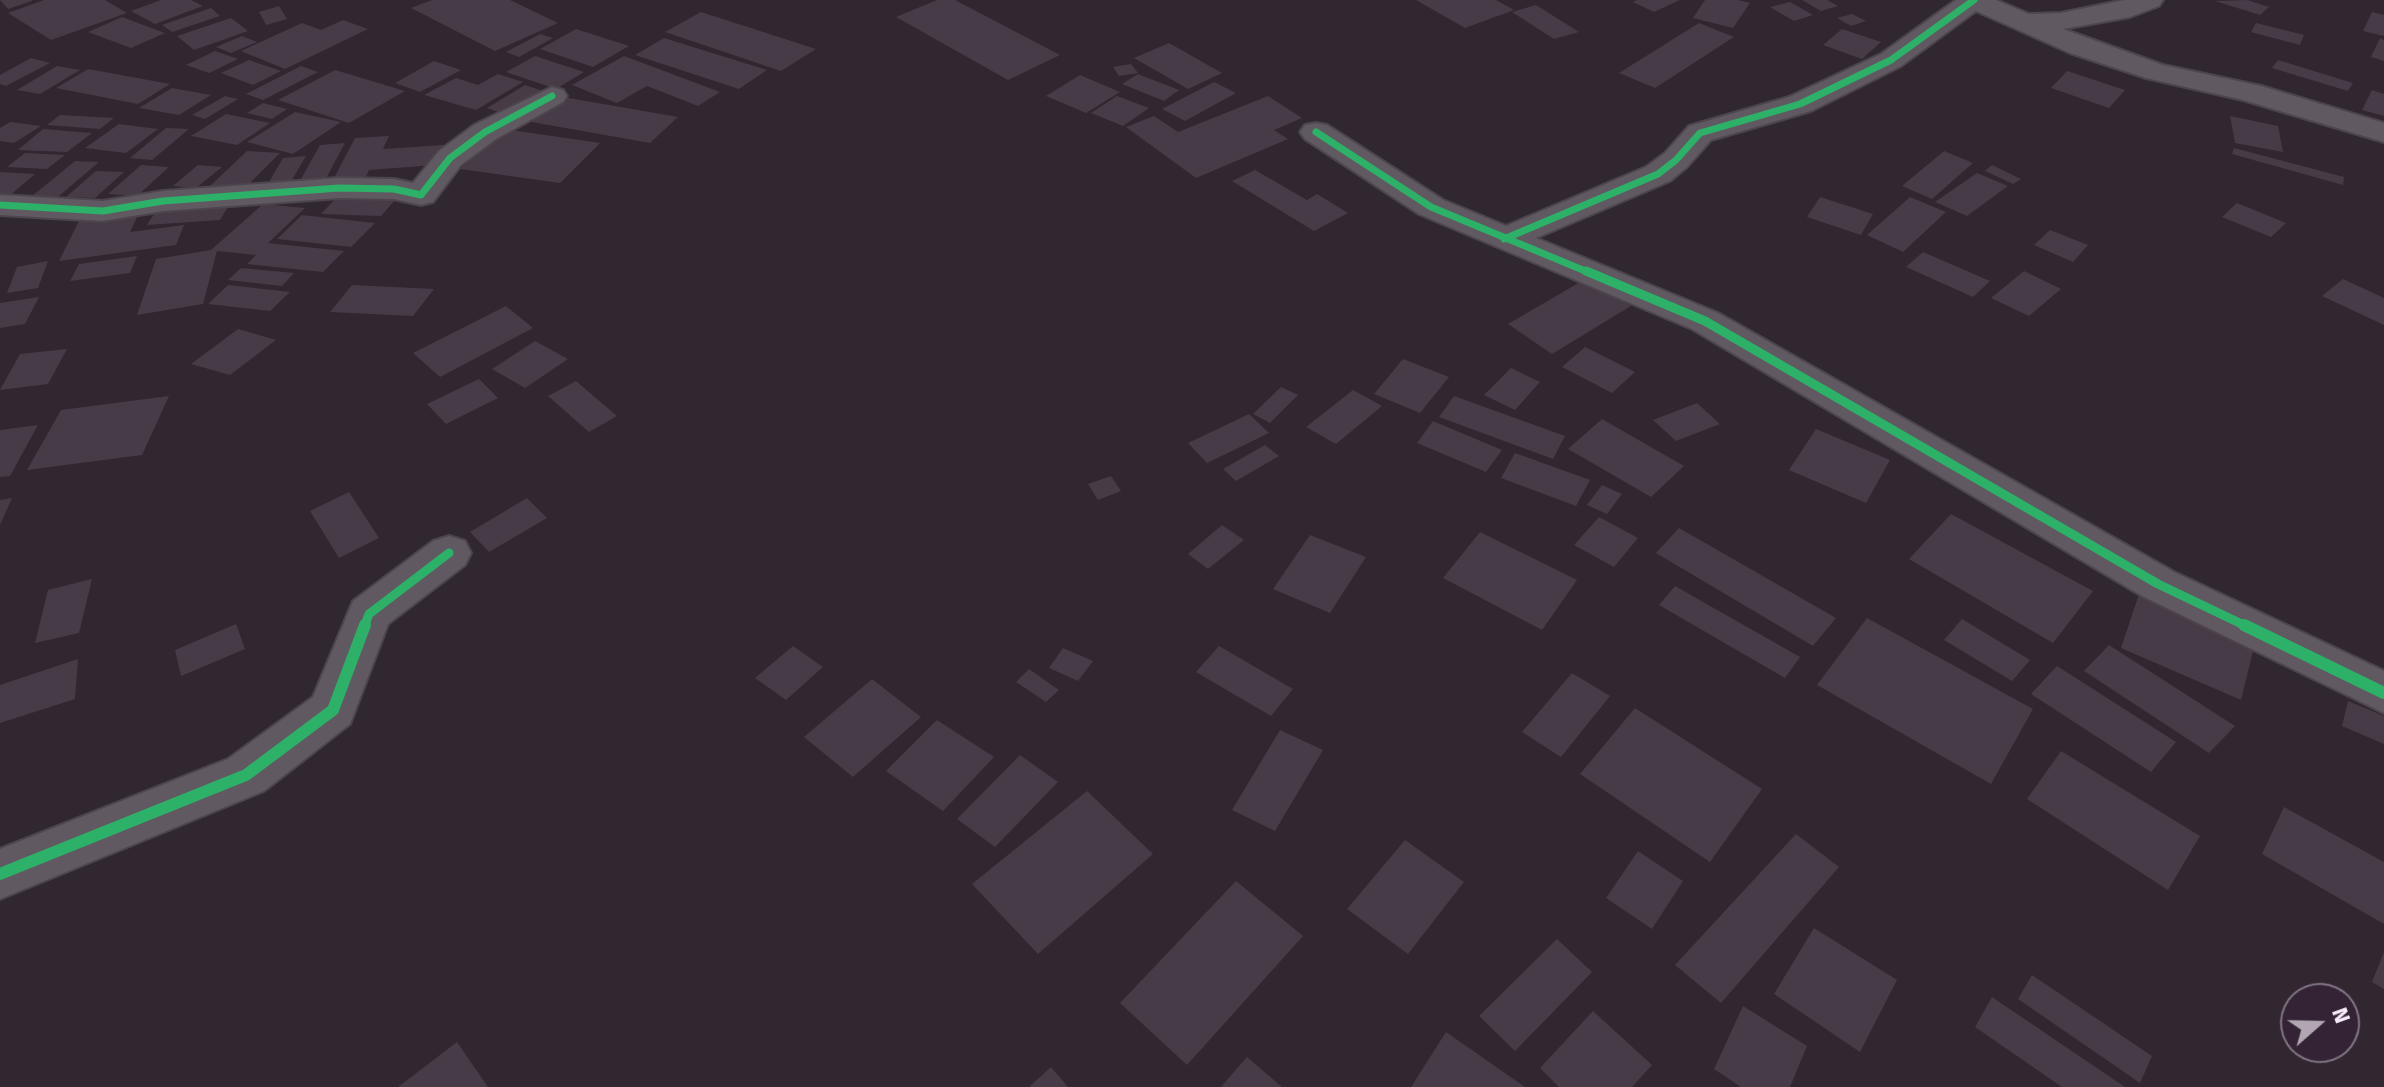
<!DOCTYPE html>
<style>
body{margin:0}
#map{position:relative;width:2384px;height:1087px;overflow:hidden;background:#302731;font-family:"Fira Sans",sans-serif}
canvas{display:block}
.north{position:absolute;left:2280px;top:983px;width:80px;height:80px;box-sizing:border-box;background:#332335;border:2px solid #817383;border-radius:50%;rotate:70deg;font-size:22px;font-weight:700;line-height:32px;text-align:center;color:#f7ecf8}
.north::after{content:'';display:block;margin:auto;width:28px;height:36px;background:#b1a7b2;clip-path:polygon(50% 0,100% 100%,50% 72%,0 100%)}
</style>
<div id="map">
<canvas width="2384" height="1087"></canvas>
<div class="north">N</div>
</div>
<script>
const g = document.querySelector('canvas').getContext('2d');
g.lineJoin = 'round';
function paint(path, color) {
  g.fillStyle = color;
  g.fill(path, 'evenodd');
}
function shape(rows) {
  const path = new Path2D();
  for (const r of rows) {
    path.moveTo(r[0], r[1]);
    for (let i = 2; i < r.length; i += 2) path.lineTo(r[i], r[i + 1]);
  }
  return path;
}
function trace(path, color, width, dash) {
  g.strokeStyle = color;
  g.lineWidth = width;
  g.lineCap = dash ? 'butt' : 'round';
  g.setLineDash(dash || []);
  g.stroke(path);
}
const building = shape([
 [0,0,32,0,32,1,8,9],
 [44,0,105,0,127,13,51,40,8,13],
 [161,0,191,0,203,6,155,24,131,11],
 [432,0,510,0,558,23,495,51,411,8],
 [937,0,955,0,1060,55,1008,80,896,17],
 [1416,0,1496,0,1514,10,1465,28],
 [1637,0,1680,0,1654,12,1633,2],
 [1705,0,1738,0,1750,3,1733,28,1693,18],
 [1802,0,1827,0,1838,6,1821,11],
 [2247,0,2269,7,2260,15,2215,1],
 [1790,2,1813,15,1794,21,1770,7],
 [1536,5,1579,32,1554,39,1512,12],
 [279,6,287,19,266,25,259,12],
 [211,8,220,16,172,32,162,25],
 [701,12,816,49,781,71,665,32],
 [2372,12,2384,15,2384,36,2363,31],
 [1852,14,1866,21,1851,26,1837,18],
 [122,17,165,33,131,48,88,32],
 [231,18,248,31,194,50,177,36],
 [343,20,368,29,285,69,241,51,302,23,321,30],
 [1699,23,1734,37,1655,88,1619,73],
 [2256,23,2304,35,2300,45,2251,32],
 [576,29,629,46,593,67,540,49],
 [1842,29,1881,42,1862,59,1823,45],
 [540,34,553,38,519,57,506,52],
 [242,36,257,42,231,53,216,47],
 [664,38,767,70,739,89,635,55],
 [2380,38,2384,40,2384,61,2371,57],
 [1169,43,1222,73,1188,89,1134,58],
 [215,51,238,59,209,73,186,65],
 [535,56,584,72,556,89,506,72],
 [624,56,720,92,698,106,647,86,617,103,572,85],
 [31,58,50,63,6,86,0,84,0,75],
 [249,60,281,71,253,85,221,73],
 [2278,60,2353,83,2348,91,2272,68],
 [434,61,461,70,420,92,395,83],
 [1131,64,1138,73,1119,76,1113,67],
 [57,66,80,70,40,94,17,90],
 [301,66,318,72,263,100,246,94],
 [88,69,170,84,138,104,56,88],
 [335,70,405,91,349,123,278,100],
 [2067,71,2125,90,2109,108,2051,88],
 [498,74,523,82,476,110,424,95,456,78,478,85],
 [1138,74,1179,90,1164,101,1122,84],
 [1080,75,1120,92,1086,113,1046,96],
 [1214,82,1236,93,1185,121,1162,109],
 [525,85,546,92,507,115,487,108],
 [172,88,211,95,179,115,139,108],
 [2372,90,2384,94,2384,116,2362,110],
 [225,96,238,99,205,119,192,115],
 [557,96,678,117,650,143,526,121],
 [1117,96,1149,108,1123,126,1091,113],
 [1268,96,1302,118,1274,130,1288,139,1196,178,1126,127,1154,116,1178,132],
 [263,103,287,109,272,119,247,113],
 [295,112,341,122,293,154,247,142],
 [226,114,270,123,237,145,191,136],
 [60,115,114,118,100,129,47,125],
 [2230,116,2278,126,2283,152,2235,143],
 [10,122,41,126,14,143,0,141,0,128],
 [119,124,158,129,126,153,85,148],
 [166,128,189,129,152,160,130,158],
 [43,129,92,133,67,152,18,150],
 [504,129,600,143,560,183,460,169],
 [389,136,383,149,444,145,435,165,369,170,365,179,332,182,355,138],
 [345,143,323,184,297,186,320,145],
 [2234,148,2344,177,2343,185,2232,154],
 [247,151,280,153,244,189,209,187],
 [1944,151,1973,163,1932,199,1902,186],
 [25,153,65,155,47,169,7,167],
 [306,156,289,185,266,187,283,158],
 [75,161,99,162,52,202,26,201],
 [141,165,169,167,137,196,108,194],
 [198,165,222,167,196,188,173,186],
 [1992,165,2021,179,2013,184,1985,171],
 [1255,170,1307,200,1317,194,1348,213,1314,231,1232,181],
 [96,171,124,172,95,198,66,197],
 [0,172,35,174,9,196,0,195],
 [1977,173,2008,186,1967,216,1935,202],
 [337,197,396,199,381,216,321,214],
 [1820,197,1873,214,1861,235,1807,217],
 [1910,197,1946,212,1903,252,1867,235],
 [232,200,220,220,147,225,160,205],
 [2237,203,2286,223,2271,237,2222,217],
 [263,204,305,208,268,243,344,251,323,272,247,264,256,255,217,251,203,304,137,315,156,259,211,250],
 [139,213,130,232,184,225,176,245,59,261,79,221],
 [302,215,375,223,351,247,277,239],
 [2050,230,2088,245,2073,262,2034,245],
 [1923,252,1990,281,1973,297,1906,267],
 [137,256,130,273,70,281,79,264],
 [48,261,38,288,7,293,17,267],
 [241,268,294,273,282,286,228,280],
 [2024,271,2061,289,2029,316,1991,298],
 [1587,278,1631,306,1552,354,1508,324],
 [2343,279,2384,298,2384,325,2322,296],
 [228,285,290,292,270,311,208,304],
 [352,285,434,289,413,316,330,312],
 [39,297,25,324,0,328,0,303],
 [506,306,533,328,440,377,413,353],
 [238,329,276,340,230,375,191,364],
 [535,341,568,359,525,388,492,369],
 [1585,347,1635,372,1612,393,1562,367],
 [67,349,48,384,0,390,20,354],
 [1403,359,1449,377,1420,413,1374,394],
 [1511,368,1540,382,1515,410,1484,395],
 [479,379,498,398,446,424,427,404],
 [576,381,617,416,589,432,548,396],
 [1281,387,1298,395,1270,423,1253,414],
 [1353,390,1382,406,1336,444,1306,427],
 [169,396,142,455,27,470,61,410],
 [1454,396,1565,436,1553,459,1439,417],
 [1697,403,1720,424,1676,441,1653,420],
 [1249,414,1269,433,1207,463,1188,443],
 [1602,419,1684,466,1651,497,1568,449],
 [1433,421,1502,450,1486,472,1417,443],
 [38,425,10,476,0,477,0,430],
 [1816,429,1890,460,1866,503,1789,470],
 [1265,445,1279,456,1236,481,1223,469],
 [1515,453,1590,480,1576,506,1501,478],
 [1111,476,1121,491,1098,500,1088,484],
 [1602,485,1622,494,1607,514,1587,505],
 [349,492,379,538,339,558,310,511],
 [12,498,0,525,0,500],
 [527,498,547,518,489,552,470,532],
 [1951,514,2093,591,2053,643,1909,559],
 [1599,517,1638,538,1614,567,1574,545],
 [1222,525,1244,540,1208,569,1188,554],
 [1679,528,1836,618,1813,646,1656,553],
 [1480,532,1577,580,1542,630,1443,578],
 [1310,535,1366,557,1330,613,1273,589],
 [92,579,79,633,35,643,48,590],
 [1675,586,1800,657,1785,678,1659,605],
 [2139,594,2255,643,2241,700,2121,648],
 [1867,618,2033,709,1991,784,1817,685],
 [1962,619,2030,660,2012,681,1944,640],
 [236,624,245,649,181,676,175,650],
 [2109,645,2235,726,2209,753,2084,671],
 [793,646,823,667,786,700,755,678],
 [1219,646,1293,689,1271,716,1196,672],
 [1063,648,1093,661,1078,681,1049,668],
 [78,659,75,699,0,723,0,685],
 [2057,666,2176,742,2151,772,2031,694],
 [1029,669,1059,690,1046,702,1016,682],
 [1572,673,1610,696,1561,757,1522,732],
 [872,679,921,717,853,777,804,737],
 [2348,701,2384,716,2384,744,2342,726],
 [1635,708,1762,789,1710,862,1580,774],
 [937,720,994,757,943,811,886,771],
 [1280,730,1323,750,1275,831,1232,810],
 [2061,751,2200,836,2168,890,2027,799],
 [1020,755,1058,782,995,847,957,819],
 [1087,791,1153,854,1038,954,972,884],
 [2284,807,2384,862,2384,924,2262,854],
 [1796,834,1839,867,1721,1003,1675,965],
 [1405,840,1464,882,1408,954,1347,909],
 [1638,851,1683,881,1652,929,1606,898],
 [1236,881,1303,936,1187,1065,1120,1003],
 [1814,928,1897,980,1860,1052,1774,994],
 [1557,939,1592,972,1515,1051,1479,1016],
 [2384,952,2384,989,2372,982],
 [2032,975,2152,1056,2140,1083,2018,999],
 [1992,997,2125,1087,2062,1087,1975,1027],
 [1743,1006,1807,1046,1790,1087,1741,1087,1714,1069],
 [1593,1011,1652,1065,1632,1087,1559,1087,1540,1068],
 [1446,1032,1525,1087,1411,1087],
 [457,1042,488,1087,398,1087],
 [1247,1057,1282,1087,1221,1087],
 [1051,1067,1068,1087,1029,1087]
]);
const street = shape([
 [1956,0,1996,0,2029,14,2061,13,2124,0,2163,0,2159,6,2130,17,2063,29,2163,65,2261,86,2384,123,2384,142,2243,100,2146,78,2070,53,1976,11,1901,66,1811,111,1711,140,1687,167,1670,181,1536,238,1718,313,2174,572,2384,671,2384,713,2142,596,1692,329,1419,214,1305,139,1300,132,1305,125,1316,123,1327,125,1443,200,1506,226,1646,167,1665,153,1689,126,1789,97,1881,54,1956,0],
 [552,87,563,90,567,96,563,102,496,139,461,165,433,202,421,205,394,199,339,198,163,211,103,221,0,215,0,195,103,201,163,191,339,178,394,179,413,183,439,151,474,125,552,87],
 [449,536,465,541,471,553,465,565,388,624,350,724,264,791,0,899,0,849,228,759,313,697,353,601,433,541,449,536]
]);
const cyclewayFar2 = shape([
 [1316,132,1431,207,1590,273],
 [0,205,103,211,163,201,339,188,394,189,421,195,450,158,485,132,552,96],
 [1504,239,1658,174,1676,160,1700,133,1800,104,1891,60,1974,0]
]);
const cyclewayFar1 = shape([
 [1586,271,1705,321,2158,584,2248,627],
 [364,627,369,614,449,553]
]);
const cycleway = shape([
 [2244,625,2384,693],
 [0,874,246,775,333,710,365,625]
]);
paint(building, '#473b48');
trace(street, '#4d454e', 4);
paint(street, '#605961');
trace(cyclewayFar2, '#2db169', 7);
trace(cyclewayFar1, '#2db169', 9);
trace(cycleway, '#2db169', 12);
</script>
